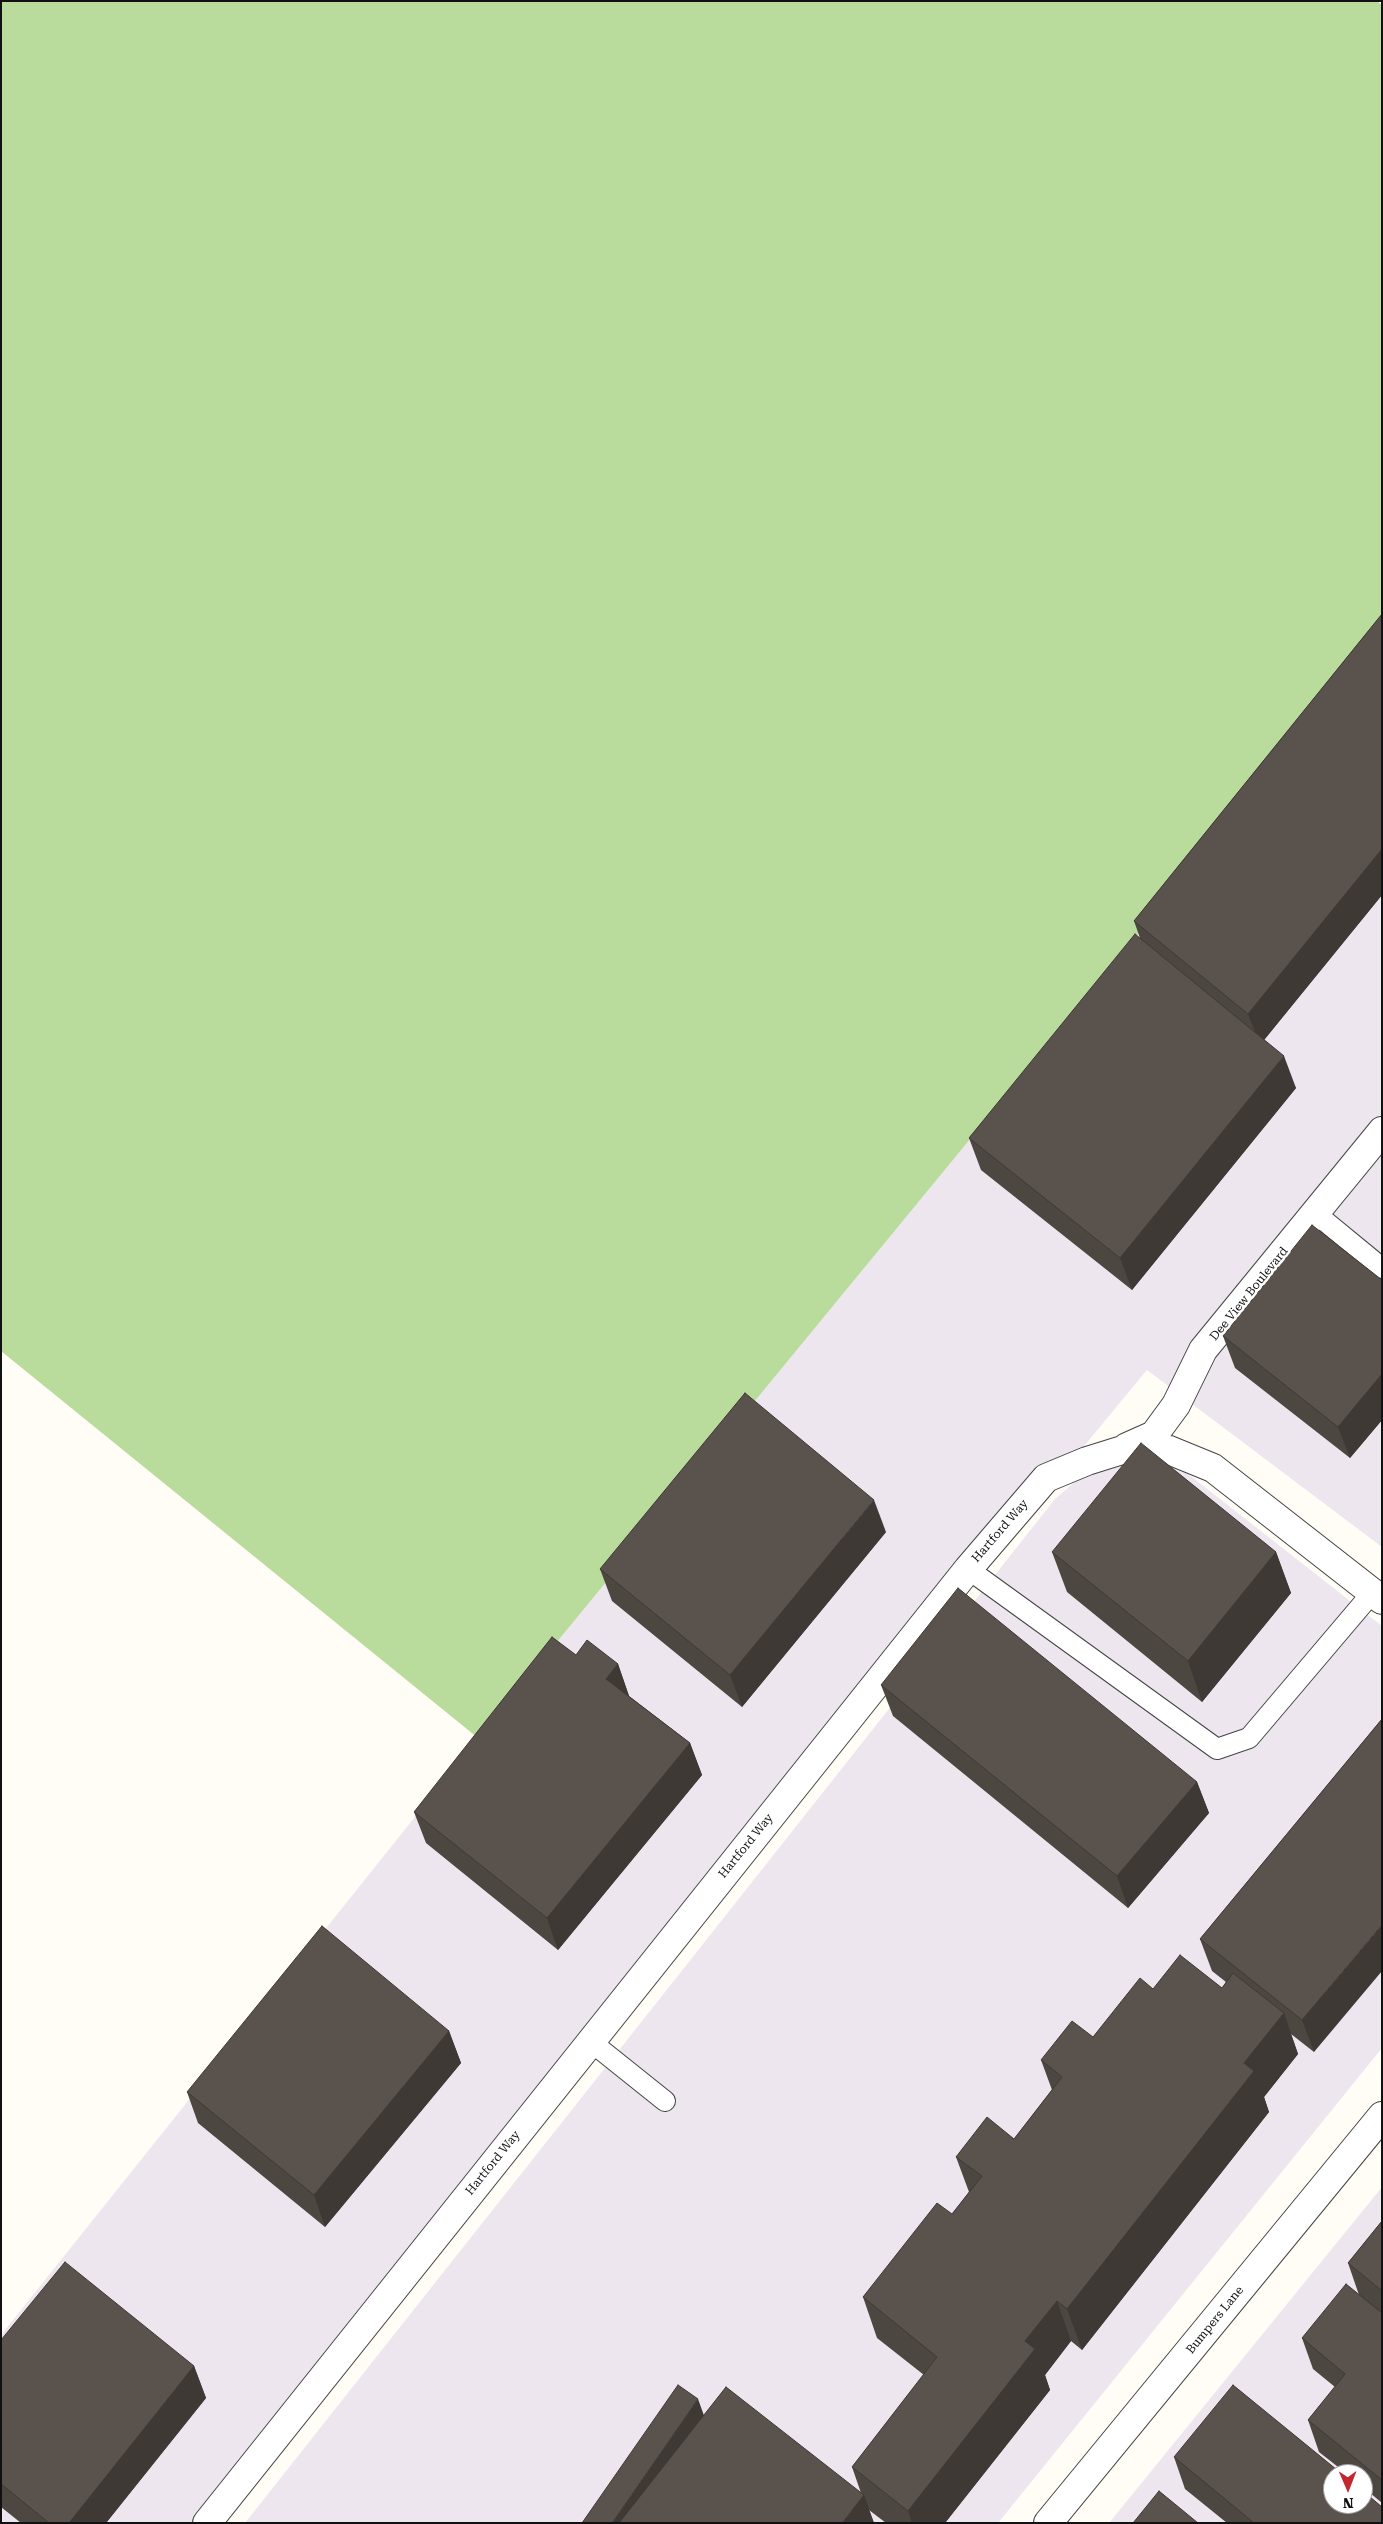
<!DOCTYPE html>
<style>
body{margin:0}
#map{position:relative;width:1383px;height:2524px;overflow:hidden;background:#fffdf5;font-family:"Roboto Serif",serif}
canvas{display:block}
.frame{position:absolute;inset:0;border:2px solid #111;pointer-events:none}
.north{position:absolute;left:1323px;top:2464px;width:50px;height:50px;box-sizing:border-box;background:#fff;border:1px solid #a0a0a0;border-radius:50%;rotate:179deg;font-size:14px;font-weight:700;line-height:20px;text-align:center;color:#111}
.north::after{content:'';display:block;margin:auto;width:18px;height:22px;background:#c4262e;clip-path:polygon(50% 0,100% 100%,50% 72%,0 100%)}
</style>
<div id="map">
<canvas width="1383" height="2524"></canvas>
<div class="frame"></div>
<div class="north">N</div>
</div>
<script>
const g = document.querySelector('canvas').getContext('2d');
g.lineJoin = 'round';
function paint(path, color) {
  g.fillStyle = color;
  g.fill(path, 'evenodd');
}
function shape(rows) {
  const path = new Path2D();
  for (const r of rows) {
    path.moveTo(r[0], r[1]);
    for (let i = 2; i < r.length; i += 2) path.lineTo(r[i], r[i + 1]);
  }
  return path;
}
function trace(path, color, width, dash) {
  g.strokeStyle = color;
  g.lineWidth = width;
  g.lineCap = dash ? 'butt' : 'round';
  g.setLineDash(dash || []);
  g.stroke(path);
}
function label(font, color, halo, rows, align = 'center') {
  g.font = font + ' "Roboto Serif",serif';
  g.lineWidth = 5;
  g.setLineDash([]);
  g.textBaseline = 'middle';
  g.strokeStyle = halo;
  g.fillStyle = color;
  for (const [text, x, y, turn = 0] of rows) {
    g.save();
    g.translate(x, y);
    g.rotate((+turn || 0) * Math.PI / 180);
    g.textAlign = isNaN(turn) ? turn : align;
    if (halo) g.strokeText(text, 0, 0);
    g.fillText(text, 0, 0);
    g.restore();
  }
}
const industrial = shape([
 [1382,629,1382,1547,1147,1370,192,2523,1,2523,1,2335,478,1738,1128,947],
 [1148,1458,1178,1466,1382,1626,1382,2048,998,2523,245,2523,1055,1499,1085,1473],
 [1382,2187,1382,2523,1109,2523,1222,2384],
 [1333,2474,1363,2474,1363,2504,1333,2504]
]);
const forest = shape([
 [1,1,1377,1,1382,5,1382,629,1128,947,478,1738,1,1351]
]);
const service = shape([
 [1315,1213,1382,1268],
 [968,1569,1217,1749,1249,1738,1372,1593],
 [590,2041,665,2101]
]);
const minor = shape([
 [1127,1447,1154,1435,1176,1405,1203,1350,1382,1131],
 [207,2523,968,1569,1046,1478,1087,1461,1119,1451,1143,1447,1169,1450,1213,1468,1382,1600]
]);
const tertiary = shape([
 [1048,2523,1382,2116]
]);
const wall = shape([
 [1382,614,1382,895,1264,1040,1296,1088,1132,1290,981,1170,969,1138,1140,938,1134,921],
 [1382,1280,1382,1420,1350,1458,1235,1368,1223,1336],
 [886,1532,742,1707,612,1601,600,1569],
 [1052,1552,1276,1552,1291,1593,1202,1702,1067,1592],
 [576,1655,618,1664,629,1696,690,1743,702,1775,558,1950,426,1843,414,1812],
 [881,1685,1197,1782,1209,1813,1128,1908,893,1716],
 [1382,1719,1314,2052,1291,2034,1298,2054,1264,2097,1269,2112,1082,2350,1071,2341,1045,2375,1050,2390,945,2523,886,2523,869,2510,874,2523,704,2416,861,2493,852,2467,924,2375,877,2338,863,2297,952,2214,969,2192,956,2157,1014,2139,1052,2090,1041,2060,1093,2037,1153,1989,1222,1988,1226,1982,1212,1971,1200,1939],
 [449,2031,461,2063,325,2227,198,2123,187,2092],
 [1382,2221,1382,2503,1363,2487,1363,2474,1347,2474,1319,2452,1308,2420,1335,2387,1313,2369,1302,2338,1359,2295,1348,2263],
 [1,2340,194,2366,206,2398,106,2523,21,2523,1,2507],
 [1174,2457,1382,2523,1227,2523,1185,2489]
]);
const shadedWall = shape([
 [1382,849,1382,895,1260,1045,1248,1014],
 [1284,1056,1296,1088,1132,1290,1120,1258],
 [1382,1374,1382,1420,1350,1458,1338,1427],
 [874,1500,886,1532,742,1707,730,1675],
 [1276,1552,1291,1593,1202,1702,1188,1661],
 [618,1664,629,1696,617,1711,606,1679],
 [690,1743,702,1775,558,1950,547,1918],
 [1197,1782,1209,1813,1128,1908,1117,1876],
 [1382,1925,1382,1971,1314,2052,1302,2020],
 [1284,2013,1298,2054,1264,2097,1269,2112,1082,2350,1067,2309,1244,2063],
 [449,2031,461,2063,325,2227,314,2195],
 [1057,2301,1071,2341,1045,2375,1050,2390,945,2523,912,2523,908,2511,1025,2341],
 [194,2366,206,2398,106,2523,69,2523],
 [698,2399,706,2421,635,2523,612,2523],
 [864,2495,874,2523,842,2523]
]);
const building = shape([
 [1382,614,1382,849,1248,1014,1134,921,1382,614],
 [1135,934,1284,1056,1120,1258,969,1138,1135,934],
 [1312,1225,1382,1280,1382,1374,1338,1427,1223,1336,1312,1225],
 [745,1393,874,1500,730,1675,600,1569,745,1393],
 [1141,1443,1276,1552,1188,1661,1052,1552,1141,1443],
 [958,1588,1197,1782,1117,1876,881,1685,958,1588],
 [552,1637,576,1655,587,1640,618,1664,606,1679,690,1743,547,1918,414,1812,552,1637],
 [1382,1719,1382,1925,1302,2020,1200,1939,1382,1719],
 [322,1926,449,2031,314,2195,187,2092,322,1926],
 [1180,1955,1222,1988,1233,1973,1284,2013,1244,2063,1254,2071,1067,2309,1057,2301,1025,2341,1035,2349,908,2511,852,2467,937,2357,863,2297,937,2203,952,2214,982,2176,956,2157,987,2117,1014,2139,1062,2077,1041,2060,1072,2021,1093,2037,1140,1978,1153,1989,1180,1955],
 [1382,2221,1382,2291,1348,2263,1382,2221],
 [65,2262,194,2366,69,2523,49,2523,1,2484,1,2340,65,2262],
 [1346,2284,1382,2313,1382,2480,1308,2420,1345,2374,1302,2338,1346,2284],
 [678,2385,698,2399,612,2523,582,2523,678,2385],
 [1233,2385,1342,2474,1333,2474,1333,2504,1363,2504,1363,2491,1382,2507,1382,2523,1254,2523,1174,2457,1233,2385],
 [726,2387,864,2495,842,2523,619,2523,726,2387],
 [1159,2491,1198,2523,1133,2523,1159,2491]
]);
const streetNames = [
 ["Dee View Boulevard",1249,1294,-51],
 ["Hartford Way",1000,1531,-49],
 ["Hartford Way",746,1846,-51],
 ["Hartford Way",493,2163,-51],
 ["Bumpers Lane",1215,2320,-51]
];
paint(industrial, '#eee6ef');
paint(forest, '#b9dc9c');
trace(service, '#444', 22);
trace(minor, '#444', 30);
trace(tertiary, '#444', 30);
trace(service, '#fff', 20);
trace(minor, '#fff', 28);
trace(tertiary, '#fff', 28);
paint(wall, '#4d4742');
paint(shadedWall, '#3f3936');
paint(building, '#5a524d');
trace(building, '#3f3936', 1);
label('12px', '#111', '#fff', streetNames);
</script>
